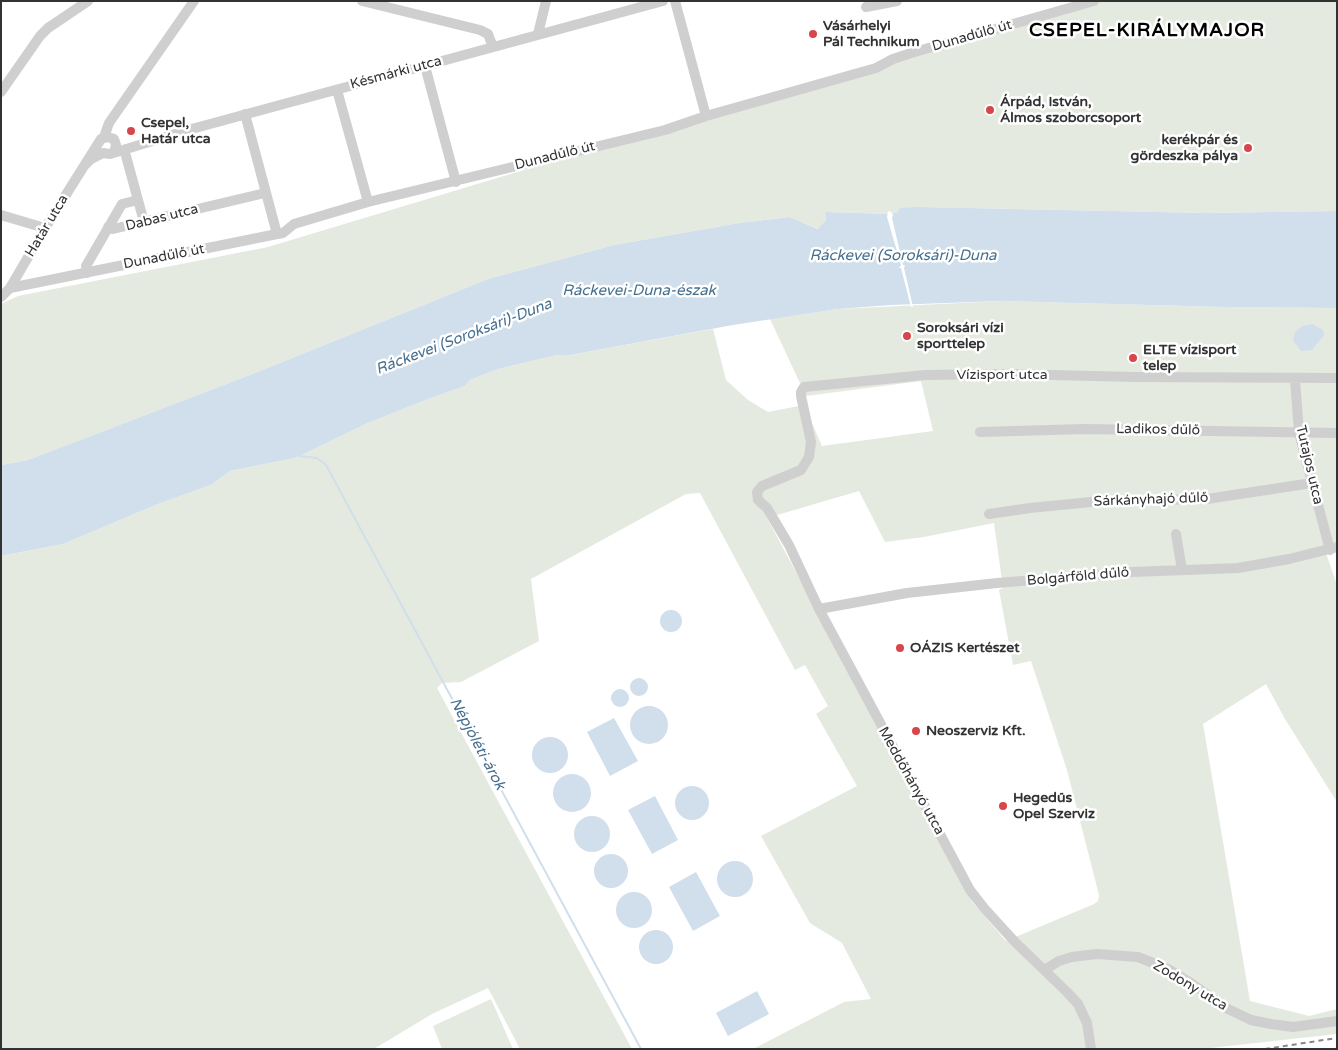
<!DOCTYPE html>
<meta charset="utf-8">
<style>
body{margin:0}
#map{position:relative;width:1338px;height:1050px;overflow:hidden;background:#fff;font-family:"Varela Round",sans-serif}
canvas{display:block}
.frame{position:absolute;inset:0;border:2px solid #323232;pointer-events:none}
</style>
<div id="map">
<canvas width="1338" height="1050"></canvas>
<div class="frame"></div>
</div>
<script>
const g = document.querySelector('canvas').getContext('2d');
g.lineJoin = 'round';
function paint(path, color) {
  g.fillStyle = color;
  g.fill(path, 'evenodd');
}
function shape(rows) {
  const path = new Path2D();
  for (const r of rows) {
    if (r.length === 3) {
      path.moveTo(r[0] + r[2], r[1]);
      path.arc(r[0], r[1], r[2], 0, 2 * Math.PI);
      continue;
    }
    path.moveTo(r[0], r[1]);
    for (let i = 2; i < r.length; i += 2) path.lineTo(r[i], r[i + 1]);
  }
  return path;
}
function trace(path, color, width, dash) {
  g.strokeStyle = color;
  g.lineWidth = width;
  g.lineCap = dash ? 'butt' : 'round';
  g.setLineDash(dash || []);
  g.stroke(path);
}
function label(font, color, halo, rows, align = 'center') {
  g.font = font + ' "Varela Round",sans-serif';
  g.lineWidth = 5;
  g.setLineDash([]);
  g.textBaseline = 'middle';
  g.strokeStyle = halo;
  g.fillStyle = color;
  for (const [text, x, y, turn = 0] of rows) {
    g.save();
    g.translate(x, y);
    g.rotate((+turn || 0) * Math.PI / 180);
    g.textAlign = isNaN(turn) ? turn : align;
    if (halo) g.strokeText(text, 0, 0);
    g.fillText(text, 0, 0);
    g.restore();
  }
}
const green = shape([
 [1085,1,1337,1,1337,211,1206,213,920,207,891,214,826,212,826,220,819,229,790,217,739,223,614,245,488,279,255,373,28,460,1,465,1,304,18,296,268,247],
 [1001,301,1224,307,1337,308,1337,549,1326,553,1337,585,1337,802,1285,719,1266,684,1203,724,1250,1001,1309,1016,1337,1009,1337,1034,1202,1049,753,1049,844,1002,871,999,842,943,810,923,761,836,857,786,816,714,828,706,805,665,795,670,700,493,686,494,531,579,539,641,461,682,442,683,437,688,632,1049,520,1049,488,988,432,1014,374,1049,1,1049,1,556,63,544,158,504,211,485,230,471,295,458,368,423,428,399,465,386,470,380,498,369,557,355,570,355,713,329,726,380,748,400,768,412,804,405,822,446,933,431,921,381,806,396,770,319,839,309],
 [859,491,885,542,924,537,994,523,1003,588,999,590,1013,665,1031,661,1067,770,1099,895,1098,901,1094,904,1006,941,973,903,767,518],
 [491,999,513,1049,442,1049,433,1026]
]);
const water = shape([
 [920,207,1206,213,1337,211,1337,308,1224,307,1001,301,891,305,838,309,733,325,570,355,557,355,498,369,470,380,465,386,428,399,368,423,295,458,230,471,211,485,158,504,63,544,1,556,1,465,28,460,255,373,488,279,614,245,739,223,790,217,818,229,826,220,826,212,891,214,898,212,900,208],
 [1312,324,1323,330,1324,335,1312,350,1301,351,1293,340,1295,332,1302,326],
 [671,621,11],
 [639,687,9],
 [620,698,9],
 [649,725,19],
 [614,718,638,761,610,776,587,732],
 [550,755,18],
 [572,793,19],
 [692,803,17],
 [655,796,678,840,652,854,628,810],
 [592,834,18],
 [611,871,17],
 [735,879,18],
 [696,872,720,916,693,931,669,887],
 [634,910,18],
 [656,947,17],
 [757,991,769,1014,728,1036,716,1013]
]);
const pier = shape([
 [888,211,891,212,893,215,892,218,903,265,905,265,904,268,913,307,911,307,901,268,899,268,901,265,887,217]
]);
const stream = shape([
 [300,456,317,458,326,465,641,1049]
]);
const minor = shape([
 [362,1,480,30,488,34,493,47],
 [675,1,706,116],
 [866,7,897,1],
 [538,34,546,1],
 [425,66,456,182],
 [337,90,368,202],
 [1,92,40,36,48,28,88,1],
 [245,114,277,234],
 [104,137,109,123,194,1],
 [126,156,144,222],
 [85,165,91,159,103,153,110,154,188,130,663,1],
 [1,215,45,228],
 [108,227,113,229,265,193],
 [87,273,86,266,122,204,138,200],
 [10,288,277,234,283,233,294,224,368,202,665,130,706,116,876,68,893,59,911,53,1094,1],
 [1,297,10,288,45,228,101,139,108,137,114,139,116,145,114,152],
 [1295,379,1299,433,1330,550],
 [980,432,1085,429,1337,433],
 [989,514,1030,508,1101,501,1207,499,1312,483],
 [1176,534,1182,570],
 [819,609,907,593,997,583,1132,572,1238,568,1289,559,1337,547],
 [1044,970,1059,961,1072,957,1097,954,1138,957,1168,969,1191,983,1226,1008,1251,1020,1271,1024,1293,1027,1337,1021],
 [1091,1049,1087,1023,1078,1004,1067,992,1015,942,984,908,970,890,819,609,789,545,767,508,758,500,757,492,762,486,801,470,809,457,811,442,801,396,801,392,804,387,925,375,1009,374,1136,377,1337,378]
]);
const rail = shape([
 [1265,1049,1337,1038]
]);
const markers = [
 [813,34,5,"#d7464a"],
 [990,110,5,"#d7464a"],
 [131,131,5,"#d7464a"],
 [1248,148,5,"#d7464a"],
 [907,336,5,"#d7464a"],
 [1133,358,5,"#d7464a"],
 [900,648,5,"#d7464a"],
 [916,731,5,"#d7464a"],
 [1003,806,5,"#d7464a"]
];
const poiNames = [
 ["Vásárhelyi",823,26],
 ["Pál Technikum",823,42],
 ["Árpád, István,",1000,102],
 ["Álmos szoborcsoport",1000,118],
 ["Csepel,",141,123],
 ["Határ utca",141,139],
 ["kerékpár és",1238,140,"right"],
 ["gördeszka pálya",1238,156,"right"],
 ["Soroksári vízi",917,328],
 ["sporttelep",917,344],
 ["ELTE vízisport",1143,350],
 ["telep",1143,366],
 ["OÁZIS Kertészet",910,648],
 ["Neoszerviz Kft.",926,731],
 ["Hegedűs",1013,798],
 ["Opel Szerviz",1013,814]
];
const streetNames = [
 ["Dunadűlő út",972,36,-16],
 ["Késmárki utca",396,73,-15],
 ["Dunadűlő út",555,156,-14],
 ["Dabas utca",162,218,-14],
 ["Határ utca",47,226,-59],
 ["Dunadűlő út",164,257,-11],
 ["Vízisport utca",1002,375],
 ["Ladikos dűlő",1158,430,1],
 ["Tutajos utca",1309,465,77],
 ["Sárkányhajó dűlő",1151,500,-2],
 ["Bolgárföld dűlő",1078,577,-5],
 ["Meddőhányó utca",911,781,61],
 ["Zodony utca",1190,986,31]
];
const waterNames = [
 ["Ráckevei (Soroksári)-Duna",903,256],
 ["Ráckevei-Duna-észak",639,291],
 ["Ráckevei (Soroksári)-Duna",464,337,-21],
 ["Népjóléti-árok",477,744,62]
];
const districtNames = [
 ["CSEPEL-KIRÁLYMAJOR",1147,31]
];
paint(green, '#e4eadf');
paint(water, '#d0dfeb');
paint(pier, '#fff');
trace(stream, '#d0dfeb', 2);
trace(minor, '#cfcfcf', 10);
trace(rail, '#878787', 2, [5, 4]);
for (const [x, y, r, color] of markers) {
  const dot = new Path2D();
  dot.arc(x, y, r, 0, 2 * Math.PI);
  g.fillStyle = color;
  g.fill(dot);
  trace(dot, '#fff', 2);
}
label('bold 14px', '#323232', '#fff', poiNames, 'left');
label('14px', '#323232', '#fff', streetNames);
label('italic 15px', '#466f8e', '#fff', waterNames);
g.letterSpacing = '1px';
label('bold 19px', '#000', '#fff', districtNames);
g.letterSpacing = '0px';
</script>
